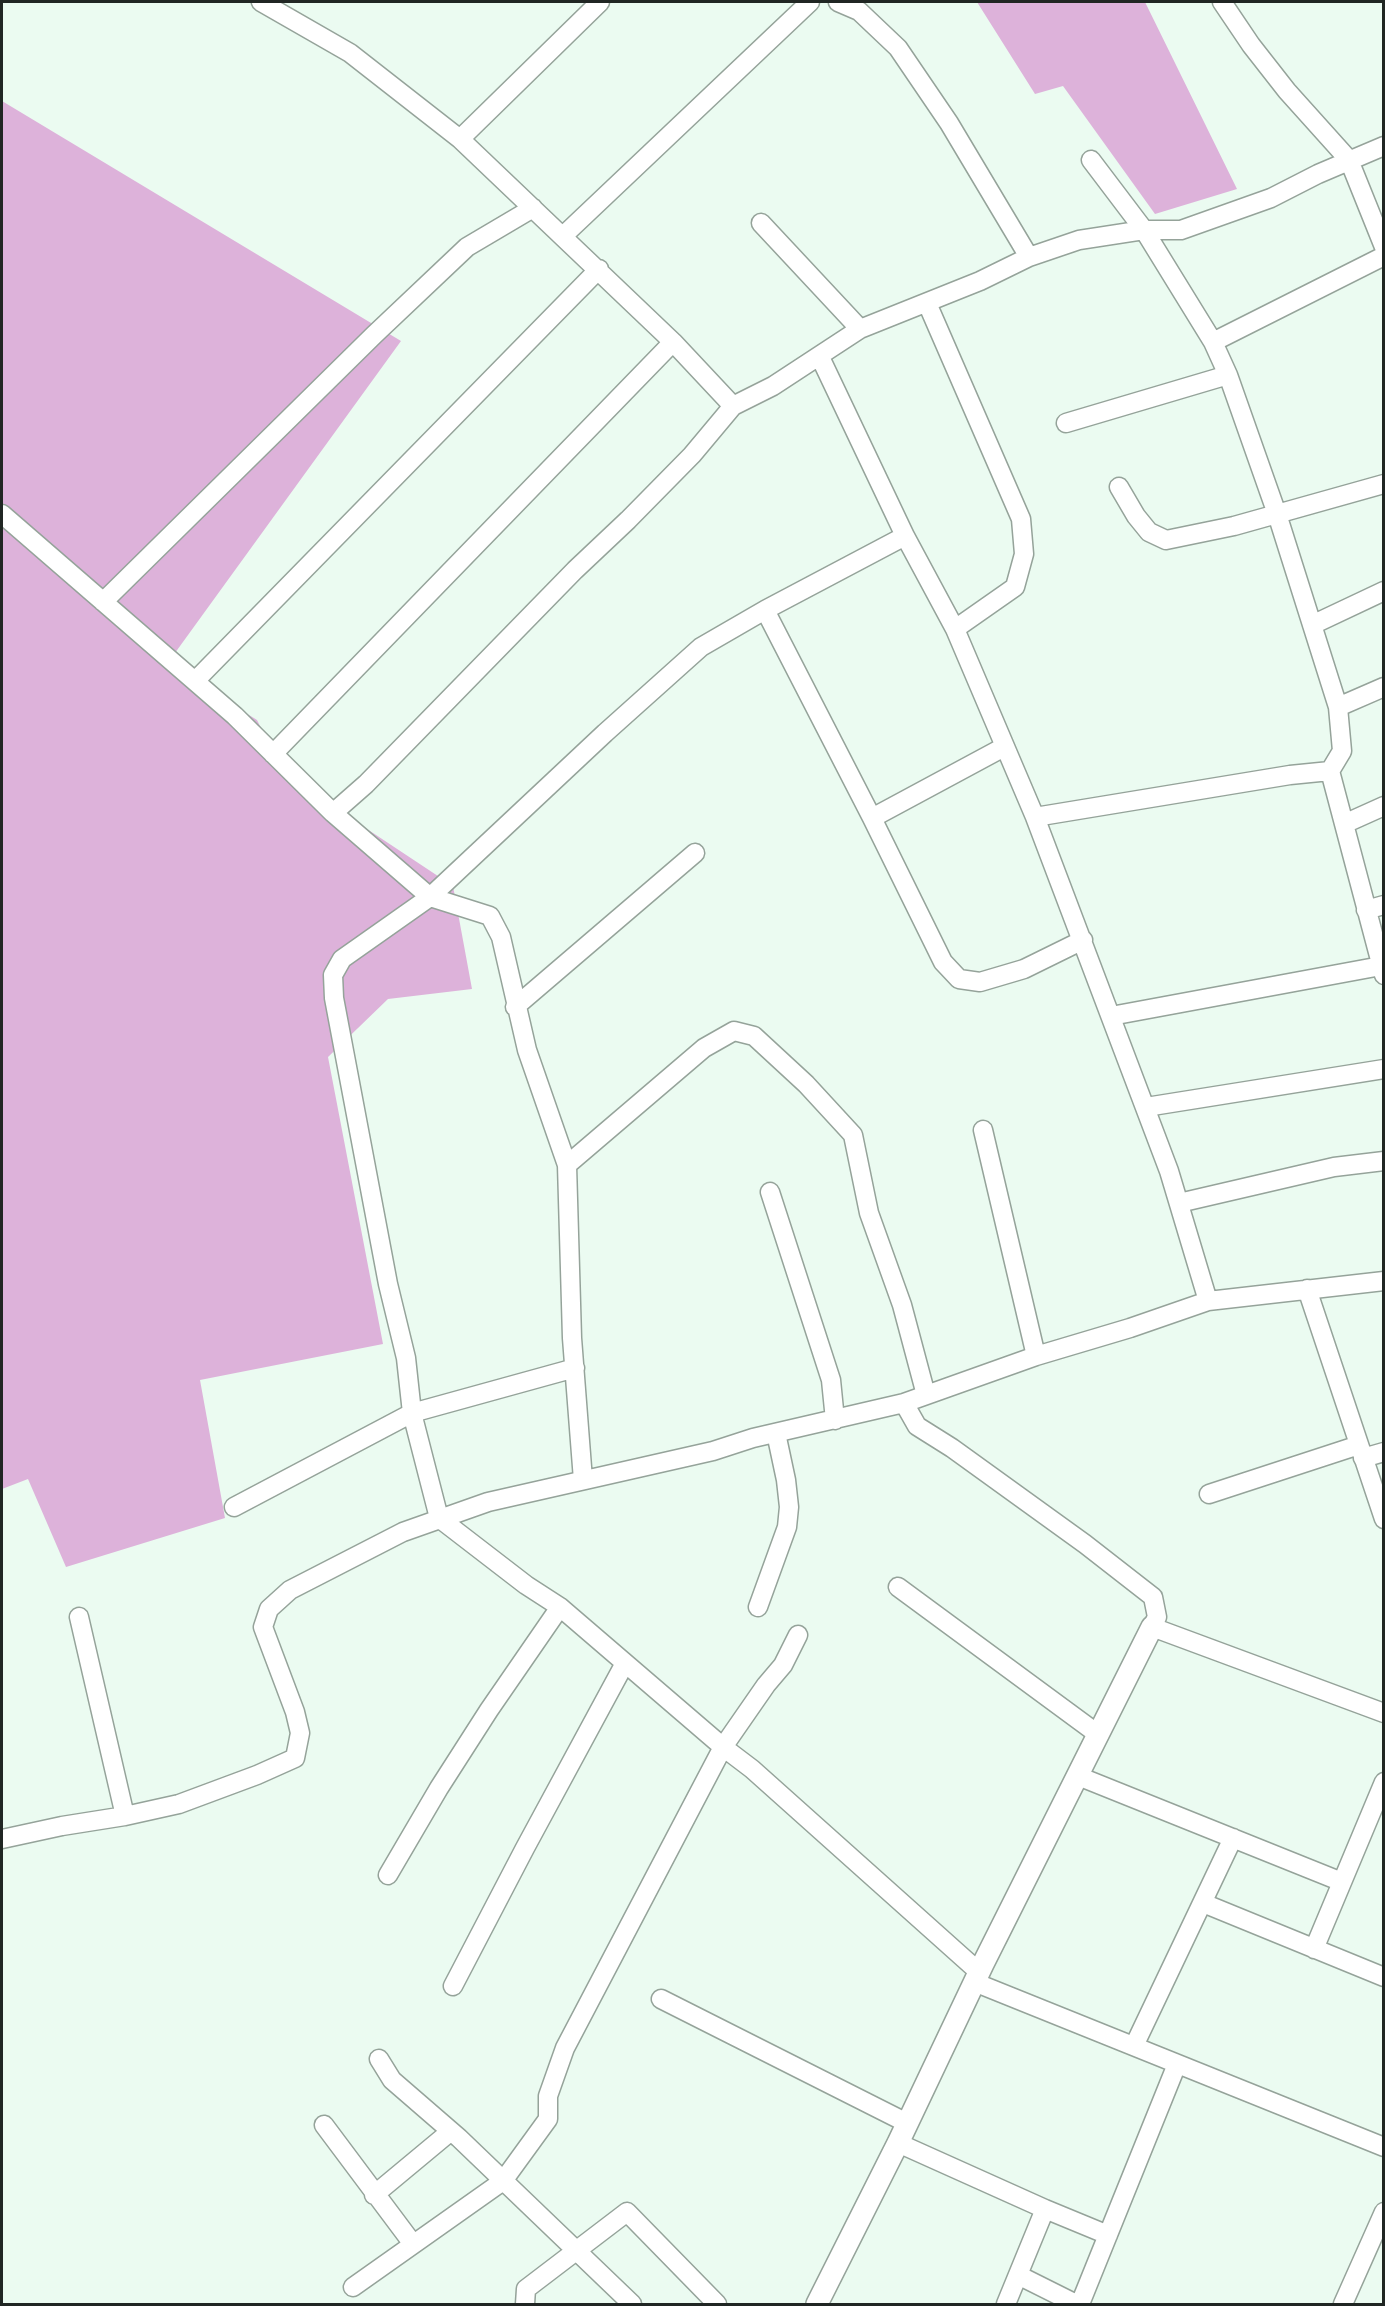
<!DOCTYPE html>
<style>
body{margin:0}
#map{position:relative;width:1385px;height:2306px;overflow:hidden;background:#ebfbf1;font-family:"DM Sans",sans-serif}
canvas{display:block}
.frame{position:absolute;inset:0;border:3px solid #202623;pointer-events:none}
</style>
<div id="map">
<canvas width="1385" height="2306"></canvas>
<div class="frame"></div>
</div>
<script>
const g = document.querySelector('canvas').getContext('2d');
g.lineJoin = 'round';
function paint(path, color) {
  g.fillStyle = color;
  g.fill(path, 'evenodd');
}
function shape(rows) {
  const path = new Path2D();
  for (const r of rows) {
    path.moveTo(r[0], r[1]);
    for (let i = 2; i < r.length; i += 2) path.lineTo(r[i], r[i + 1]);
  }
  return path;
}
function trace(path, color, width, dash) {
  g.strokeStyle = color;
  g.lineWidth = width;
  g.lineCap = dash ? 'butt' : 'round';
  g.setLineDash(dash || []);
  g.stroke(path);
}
const green = shape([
 [977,2,1145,2,1237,189,1155,214,1063,86,1035,94],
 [2,101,401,341,167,664,257,720,284,774,453,886,472,989,388,999,328,1057,383,1344,200,1380,225,1518,66,1567,28,1479,2,1489]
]);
const minor = shape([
 [261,2,350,53,460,139,673,342,733,406],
 [838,2,859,11,898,48,949,123,1029,257],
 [1222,2,1251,45,1287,91,1349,160,1384,247],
 [460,139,600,2],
 [1091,160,1144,230,1213,342,1228,375,1277,514,1338,707,1342,751,1330,771,1384,975],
 [761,223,860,329],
 [563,236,810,2],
 [927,303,1021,519,1024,554,1015,587,955,629],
 [1213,342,1384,256],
 [820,357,905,536,955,629,1035,817,1169,1171,1208,1301],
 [1066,423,1228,375],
 [1119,487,1136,516,1149,532,1166,540,1234,526,1384,484],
 [2,514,235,716,333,813],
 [905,536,765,610,701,647,605,733,430,897,342,959,333,975,334,998,388,1284,406,1358,412,1413,439,1518,526,1585,560,1607,723,1747,752,1769,979,1972],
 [103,602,374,335,467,247,533,208],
 [765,610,872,818,943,962,959,979,980,982,1024,969,1083,940],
 [1312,625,1384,591],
 [195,681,599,269],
 [1338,707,1384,687],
 [273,754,673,342],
 [1035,817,1290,775,1330,771],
 [872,818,1004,747],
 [1344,824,1384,806],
 [1366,910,1384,905],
 [515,1007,695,853],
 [1111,1016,1381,966],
 [1146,1107,1384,1069],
 [983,1130,1036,1356],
 [567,1165,704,1048,734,1031,754,1036,806,1084,853,1135,869,1213,902,1305,926,1395],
 [770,1192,831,1380,835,1420],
 [1179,1203,1334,1167,1384,1161],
 [1307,1289,1384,1519],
 [904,1403,917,1426,952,1448,1085,1544,1153,1597,1157,1617,1152,1627,1384,1713],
 [1363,1458,1384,1452],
 [583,1480,572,1338,567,1165,527,1050,501,937,490,916,430,897,333,813,366,784,575,570,628,520,692,455,733,406,773,386,860,329,980,281,1029,257,1079,240,1144,230,1181,230,1271,198,1318,174,1384,146],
 [1209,1494,1359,1445],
 [234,1507,412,1413,575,1368],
 [898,1587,1099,1735],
 [758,1607,787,1527,789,1507,786,1480,776,1433],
 [79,1617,125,1816],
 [1078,1776,1342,1882],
 [2,1839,62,1826,125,1816,179,1804,257,1775,295,1758,300,1733,295,1712,263,1627,269,1609,290,1590,403,1532,488,1502,713,1451,753,1438,904,1403,1036,1356,1130,1328,1208,1301,1384,1281],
 [388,1875,439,1788,489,1710,560,1607],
 [1203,1903,1384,1977],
 [1314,1949,1384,1782],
 [974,1982,1384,2147],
 [453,1986,525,1848,625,1663],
 [661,1999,907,2123],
 [1134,2046,1233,1838],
 [379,2059,392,2080,459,2138,632,2304],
 [324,2125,413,2244],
 [898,2143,1045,2209,1108,2235],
 [374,2195,451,2131],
 [1018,2275,1076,2304],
 [353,2287,503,2181,548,2119,548,2096,565,2048,723,1747,766,1685,783,1665,798,1635],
 [525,2304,526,2289,627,2212,717,2304],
 [1006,2304,1045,2209],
 [1080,2304,1177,2064],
 [1343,2304,1384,2212]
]);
const tertiary = shape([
 [817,2304,898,2143,983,1964,1152,1627]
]);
paint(green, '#ddb2da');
trace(minor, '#95a39a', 21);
trace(tertiary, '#95a39a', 24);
trace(minor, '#fff', 18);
trace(tertiary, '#fff', 21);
</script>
